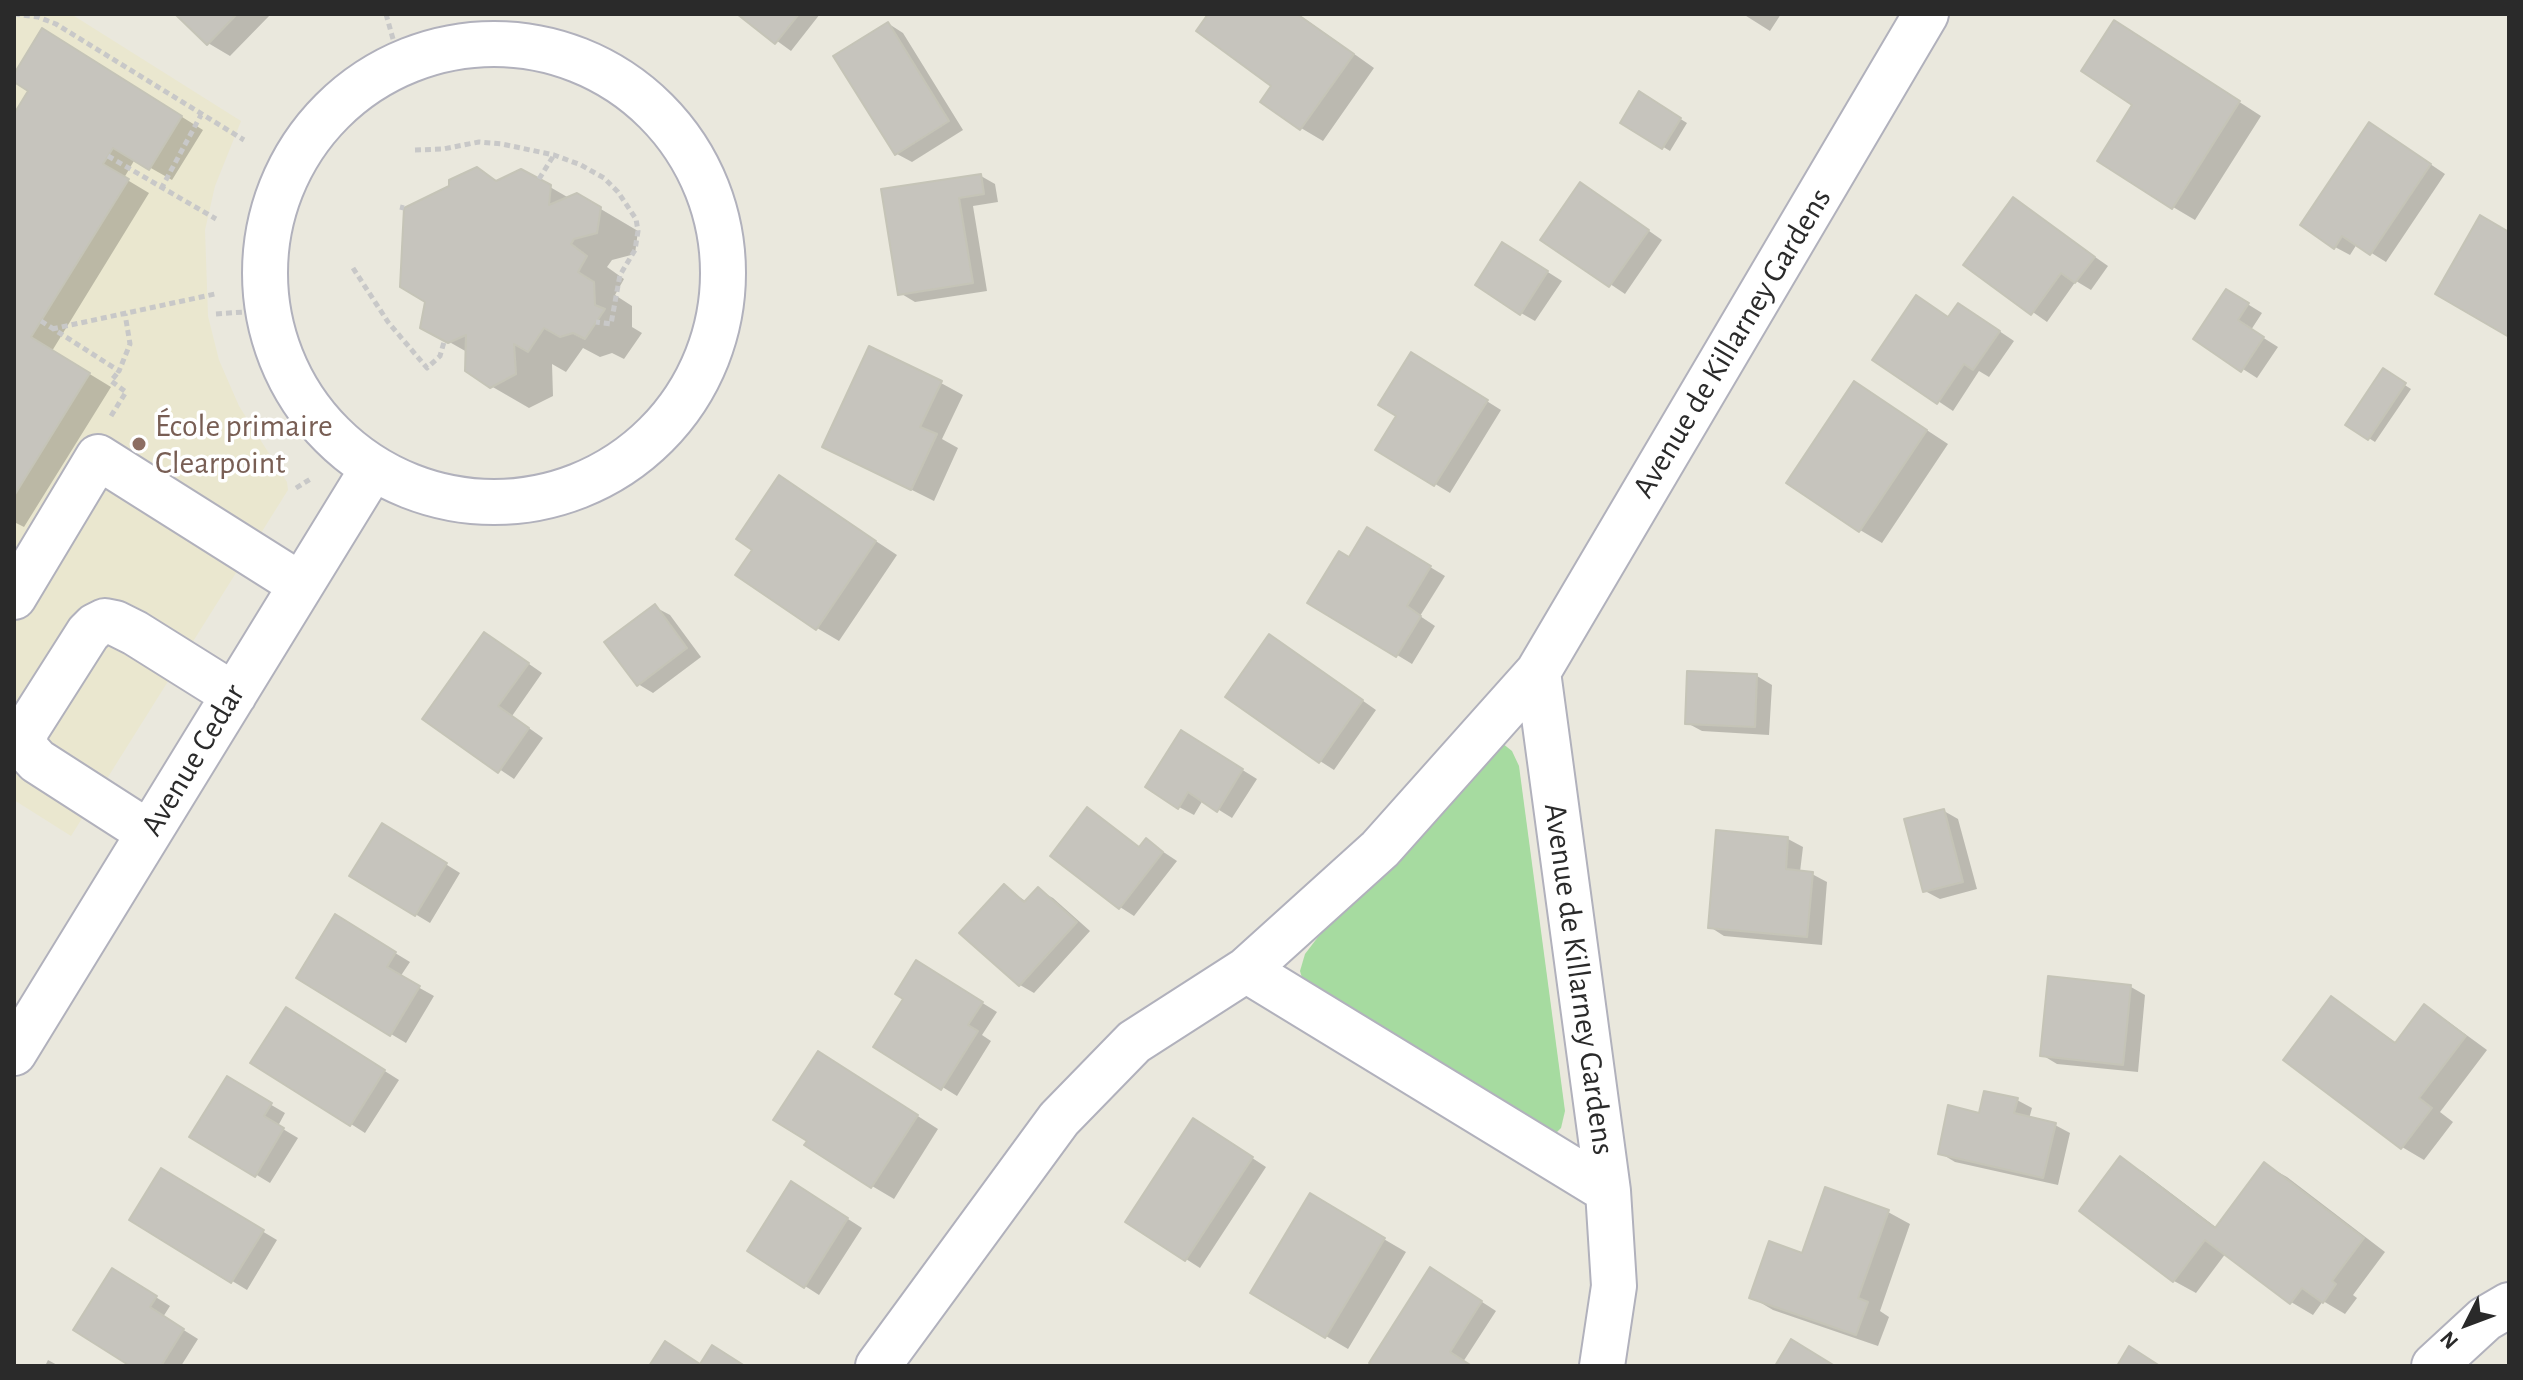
<!DOCTYPE html>
<meta charset="utf-8">
<style>
body{margin:0}
#map{position:relative;width:2523px;height:1380px;overflow:hidden;background:#eae8dd;font-family:"Alegreya Sans",sans-serif}
canvas{display:block}
.frame{position:absolute;inset:0;border:16px solid #2a2a2a;pointer-events:none}
.north{position:absolute;left:2427px;top:1284px;width:80px;height:80px;-webkit-text-stroke:6px #fff;paint-order:stroke;rotate:228deg;font-size:22px;font-weight:700;line-height:32px;text-align:center;color:#2a2a2a}
.north::after{content:'';display:block;margin:auto;width:28px;height:36px;background:#2a2a2a;clip-path:polygon(50% 0,100% 100%,50% 72%,0 100%)}
</style>
<div id="map">
<canvas width="2523" height="1380"></canvas>
<div class="frame"></div>
<div class="north">N</div>
</div>
<script>
const g = document.querySelector('canvas').getContext('2d');
g.lineJoin = 'round';
function paint(path, color) {
  g.fillStyle = color;
  g.fill(path, 'evenodd');
}
function shape(rows) {
  const path = new Path2D();
  for (const r of rows) {
    if (r.length === 3) {
      path.moveTo(r[0] + r[2], r[1]);
      path.arc(r[0], r[1], r[2], 0, 2 * Math.PI);
      continue;
    }
    path.moveTo(r[0], r[1]);
    for (let i = 2; i < r.length; i += 2) path.lineTo(r[i], r[i + 1]);
  }
  return path;
}
function trace(path, color, width, dash) {
  g.strokeStyle = color;
  g.lineWidth = width;
  g.lineCap = dash ? 'butt' : 'round';
  g.setLineDash(dash || []);
  g.stroke(path);
}
function label(font, color, halo, rows, align = 'center') {
  g.font = font + ' "Alegreya Sans",sans-serif';
  g.lineWidth = 7;
  g.setLineDash([]);
  g.textBaseline = 'middle';
  g.strokeStyle = halo;
  g.fillStyle = color;
  for (const [text, x, y, turn = 0] of rows) {
    g.save();
    g.translate(x, y);
    g.rotate((+turn || 0) * Math.PI / 180);
    g.textAlign = isNaN(turn) ? turn : align;
    if (halo) g.strokeText(text, 0, 0);
    g.fillText(text, 0, 0);
    g.restore();
  }
}
const education = shape([
 [14,14,71,14,241,121,215,186,205,230,208,316,219,360,239,406,287,482,288,490,71,836,14,800]
]);
const green = shape([
 [1502,743,1512,751,1519,766,1565,1111,1561,1128,1552,1137,1305,988,1300,971,1305,954,1318,937,1492,749]
]);
const shadow = shape([
 [178,14,271,14,230,56,208,43],
 [740,14,820,14,791,51],
 [1211,14,1298,14,1374,68,1323,141,1301,128,1274,85],
 [1743,14,1781,14,1770,31],
 [889,24,903,33,963,130,912,162,897,154],
 [2136,35,2261,116,2195,220,2173,207,2135,104],
 [65,44,203,130,172,180,135,159,124,178,149,193,52,351,111,387,24,527,14,522,14,118,31,91,14,78],
 [1640,94,1687,123,1670,151,1622,122],
 [2384,133,2445,174,2386,262,2357,244,2350,255,2335,247],
 [477,169,499,182,550,187,569,198,577,195,638,231,635,254,612,260,607,267,624,279,615,295,632,306,632,327,642,333,624,359,612,353,600,357,583,348,566,372,552,364,553,396,529,408,491,386,467,352,423,327,451,187],
 [981,176,995,184,998,202,973,206,987,291,915,302,900,293,883,191],
 [1595,193,1662,240,1625,294,1543,239],
 [2014,200,2108,266,2091,290,2076,281,2047,322,1966,265],
 [1518,253,1562,281,1535,321,1521,313],
 [2241,300,2262,313,2251,330,2278,347,2257,378,2196,339],
 [1974,314,2014,341,1989,377,1979,371,1953,411,1875,359,1950,319],
 [1426,363,1501,410,1450,493,1378,449],
 [2383,371,2411,389,2375,442,2347,424],
 [941,383,963,395,942,439,958,448,934,501,824,446],
 [1855,383,1948,444,1882,543,1860,530],
 [779,477,897,555,839,641,817,628,755,549],
 [1367,529,1445,576,1420,616,1435,626,1412,664,1310,602,1349,559],
 [655,607,670,615,701,657,653,693,638,684],
 [499,643,542,673,512,716,543,738,514,779,425,719],
 [1284,645,1376,710,1334,770,1320,761],
 [1757,676,1772,685,1769,735,1702,731,1687,723],
 [1196,741,1257,779,1232,818,1203,800,1194,815,1179,807],
 [1088,810,1141,848,1147,841,1177,861,1134,916,1120,907],
 [1944,811,1958,819,1977,889,1940,899,1925,891],
 [397,834,460,873,430,923,352,876],
 [1788,839,1803,847,1800,872,1812,874,1827,882,1822,945,1724,936,1710,927],
 [1004,887,1027,902,1038,890,1053,898,1090,931,1034,993,1020,985],
 [336,917,410,962,400,977,434,996,406,1043,391,1034],
 [931,971,997,1012,982,1035,991,1041,957,1096,876,1046],
 [2131,987,2145,995,2138,1072,2057,1064,2042,1055],
 [2332,999,2398,1044,2425,1007,2446,1020,2487,1050,2440,1112,2453,1122,2424,1160,2402,1147],
 [301,1018,399,1080,365,1133,351,1124],
 [840,1066,938,1129,894,1199,872,1186,809,1140],
 [227,1079,285,1113,278,1126,298,1138,270,1183,192,1136],
 [2017,1100,2032,1108,2029,1119,2055,1125,2070,1133,2058,1185,1955,1162,1940,1153,1981,1115],
 [1208,1129,1266,1167,1200,1268,1186,1259],
 [2121,1159,2143,1172,2217,1228,2265,1165,2287,1177,2385,1252,2353,1295,2357,1298,2345,1314,2323,1301,2313,1315,2291,1302,2226,1253,2196,1293,2174,1281,2081,1211],
 [161,1171,277,1240,247,1290,132,1220],
 [1826,1190,1888,1212,1910,1224,1880,1311,1889,1317,1878,1346,1773,1310,1751,1297,1804,1255],
 [806,1192,862,1228,819,1295,805,1286],
 [1310,1196,1406,1252,1348,1349,1253,1293],
 [1445,1278,1496,1311,1463,1362,1469,1366,1378,1366],
 [127,1279,170,1306,163,1317,198,1339,181,1366,134,1366],
 [48,1360,59,1366,45,1366]
]);
const building = shape([
 [175,14,237,14,207,45,175,14],
 [737,14,799,14,775,44,737,14],
 [1208,14,1297,14,1354,54,1300,130,1260,102,1271,86,1196,31,1208,14],
 [2114,20,2240,101,2172,209,2097,161,2132,105,2081,71,2114,20],
 [888,22,949,121,895,155,833,56,888,22],
 [42,28,182,116,149,170,113,148,103,164,129,179,31,337,90,373,14,496,14,114,28,91,14,82,14,74,42,28],
 [1639,91,1681,118,1662,149,1620,123,1639,91],
 [2369,122,2431,164,2370,255,2342,236,2334,249,2300,225,2369,122],
 [477,167,496,181,521,169,551,185,549,205,577,193,601,207,597,233,574,239,571,244,587,256,578,272,594,282,595,305,605,309,585,339,573,333,560,337,544,328,528,352,514,344,516,374,490,388,465,371,466,335,448,343,420,328,425,302,400,287,404,208,449,186,449,180,477,167],
 [981,174,984,194,959,198,973,283,898,295,881,189,981,174],
 [1580,182,1649,230,1609,287,1540,240,1580,182],
 [2013,197,2095,257,2075,283,2061,273,2031,315,1963,265,2013,197],
 [2480,215,2509,232,2509,337,2435,294,2480,215],
 [1502,242,1548,271,1520,315,1475,285,1502,242],
 [2226,289,2249,303,2238,320,2264,337,2241,372,2193,339,2226,289],
 [1916,295,1948,317,1958,303,2000,331,1973,370,1964,364,1937,404,1872,360,1916,295],
 [869,346,942,381,920,427,937,434,911,490,822,447,869,346],
 [1411,352,1488,400,1434,486,1375,450,1396,416,1378,405,1411,352],
 [2383,368,2406,383,2368,440,2345,425,2383,368],
 [1854,381,1927,430,1859,532,1786,483,1854,381],
 [779,475,876,541,816,630,735,575,752,550,736,539,779,475],
 [1367,527,1431,566,1407,606,1421,616,1396,657,1307,603,1339,551,1349,557,1367,527],
 [655,604,687,648,637,686,604,642,655,604],
 [484,632,529,663,498,706,529,728,498,773,422,719,484,632],
 [1269,634,1363,700,1319,763,1225,697,1269,634],
 [1687,671,1757,674,1755,727,1685,724,1687,671],
 [1181,730,1243,769,1217,812,1188,792,1178,809,1145,787,1181,730],
 [1087,807,1139,847,1146,838,1163,852,1119,909,1050,856,1087,807],
 [1944,809,1963,882,1923,892,1904,819,1944,809],
 [382,823,447,863,415,916,349,876,382,823],
 [1716,830,1788,837,1786,869,1813,872,1807,937,1708,928,1716,830],
 [1004,884,1024,902,1038,887,1077,922,1019,986,959,933,1004,884],
 [335,914,396,952,387,967,420,986,390,1036,296,978,335,914],
 [916,960,983,1002,968,1025,978,1031,941,1090,873,1047,903,999,895,994,916,960],
 [2048,976,2131,985,2123,1065,2040,1056,2048,976],
 [2331,996,2395,1043,2424,1004,2466,1036,2419,1098,2432,1108,2401,1149,2283,1060,2331,996],
 [286,1007,385,1070,350,1126,250,1063,286,1007],
 [818,1051,918,1115,871,1188,804,1145,807,1141,773,1120,818,1051],
 [227,1076,272,1103,264,1116,284,1128,255,1177,189,1137,227,1076],
 [1984,1091,2018,1098,2014,1113,2056,1123,2043,1178,1938,1154,1948,1105,1979,1113,1984,1091],
 [1193,1118,1253,1157,1185,1261,1125,1222,1193,1118],
 [2120,1156,2215,1228,2264,1162,2364,1238,2332,1281,2336,1284,2323,1303,2302,1288,2290,1304,2205,1240,2173,1282,2079,1211,2120,1156],
 [161,1168,264,1230,231,1283,129,1220,161,1168],
 [791,1181,848,1218,804,1288,747,1251,791,1181],
 [1825,1187,1889,1210,1858,1298,1868,1302,1856,1335,1749,1298,1769,1241,1802,1253,1825,1187],
 [1310,1193,1385,1238,1325,1338,1250,1293,1310,1193],
 [1430,1267,1482,1301,1450,1352,1472,1366,1374,1366,1369,1363,1430,1267],
 [112,1268,157,1296,150,1307,184,1329,161,1366,130,1366,73,1330,112,1268],
 [1791,1339,1835,1366,1775,1366,1791,1339],
 [665,1341,700,1364,712,1345,745,1366,649,1366,665,1341],
 [2129,1346,2160,1366,2117,1366,2129,1346]
]);
const path = shape([
 [14,14,38,17,56,24,244,140],
 [386,14,393,39],
 [415,150,443,149,479,142,502,144,554,155,581,165,604,178,618,192,636,219,638,231,635,250,620,275,611,324,596,322],
 [108,156,216,219],
 [539,179,554,155],
 [161,189,201,115],
 [400,207,404,208],
 [353,268,388,322,427,368,440,356,444,342],
 [216,314,244,312],
 [41,321,119,371,130,344,125,314],
 [52,329,215,294],
 [111,416,126,392,111,381,119,371],
 [296,488,312,478]
]);
const minor = shape([
 [494,273,229],
 [14,597,98,457,301,585],
 [1538,672,1608,1191,1614,1286,1602,1366],
 [149,833,37,761,28,751,24,741,27,729,88,633,95,626,105,621,115,623,135,633,234,695],
 [1246,970,1608,1191],
 [14,1053,373,468],
 [878,1366,1059,1119,1134,1042,1246,970,1380,849,1538,672,1926,14],
 [2434,1366,2485,1319,2509,1305]
]);
const markers = [
 [139,444,8,"#8d6e63"]
];
const streetNames = [
 ["Avenue de Killarney Gardens",1732,343,-59],
 ["Avenue Cedar",193,760,-59],
 ["Avenue de Killarney Gardens",1579,979,82]
];
const educationNames = [
 ["École primaire",155,426],
 ["Clearpoint",155,463]
];
paint(education, '#eae7cf');
paint(green, '#a6dba0');
paint(shadow, '#0003');
paint(building, '#c6c4bd');
trace(building, '#c5c4b7', 2);
trace(minor, '#b1b1bc', 48);
trace(path, '#c8c8c8', 5, [6, 4]);
trace(minor, '#fff', 44);
for (const [x, y, r, color] of markers) {
  const dot = new Path2D();
  dot.arc(x, y, r, 0, 2 * Math.PI);
  g.fillStyle = color;
  g.fill(dot);
  trace(dot, '#fff', 3);
}
label('32px', '#2a2a2a', '#fff', streetNames);
label('32px', '#785e54', '#fff', educationNames, 'left');
</script>
